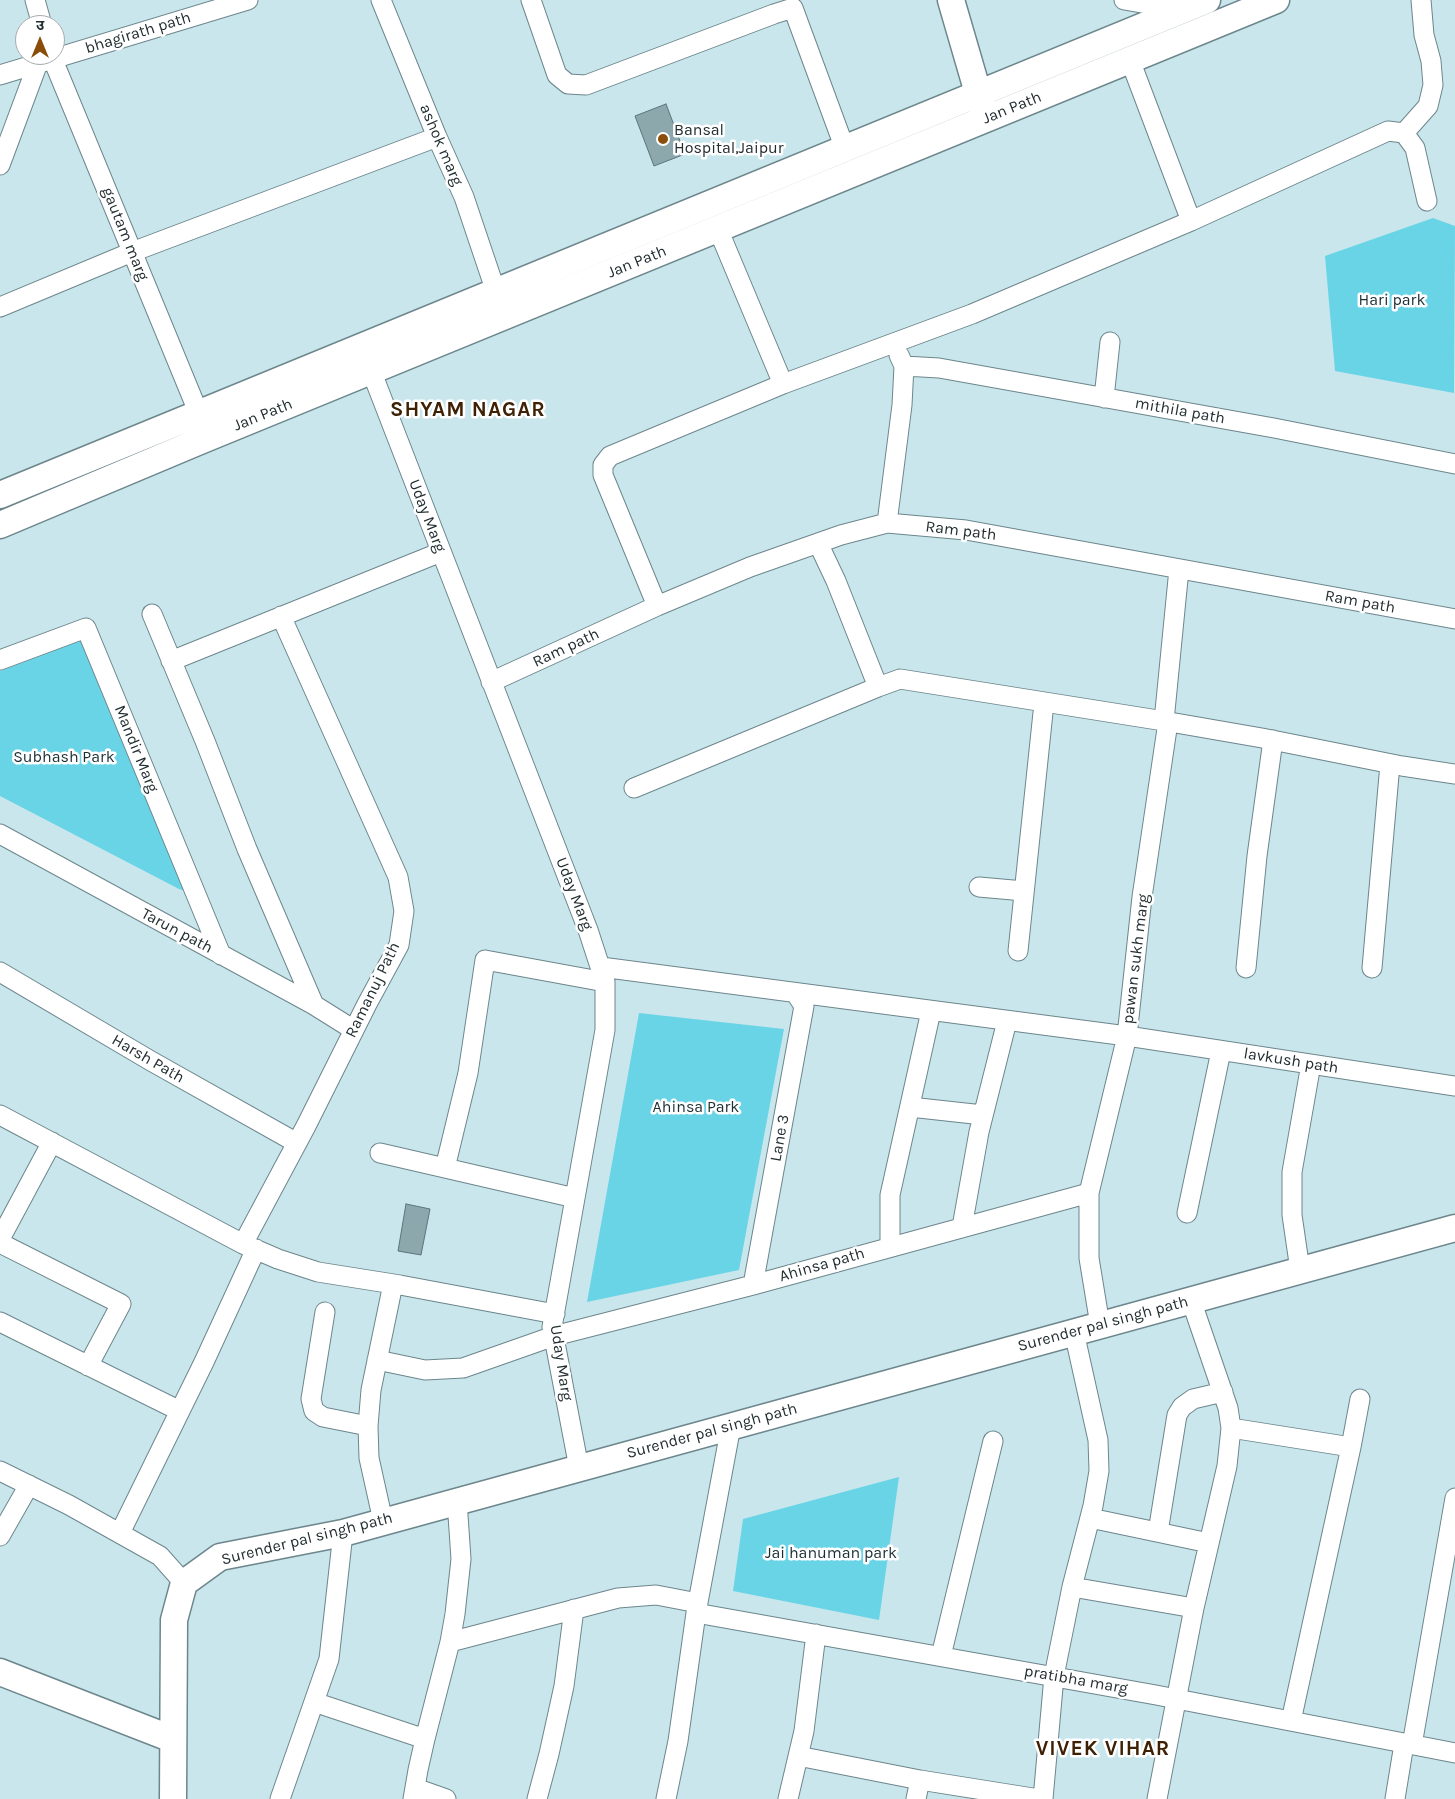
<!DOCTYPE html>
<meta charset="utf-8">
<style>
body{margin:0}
#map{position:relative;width:1455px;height:1799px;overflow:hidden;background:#c9e6ec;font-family:Karla,"Noto Sans Devanagari",sans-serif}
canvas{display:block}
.north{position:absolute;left:15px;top:15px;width:50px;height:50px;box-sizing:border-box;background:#fff;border:1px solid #a7abac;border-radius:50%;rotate:0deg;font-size:14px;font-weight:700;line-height:20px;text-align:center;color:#232e30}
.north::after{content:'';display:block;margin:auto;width:18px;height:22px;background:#8a4e0a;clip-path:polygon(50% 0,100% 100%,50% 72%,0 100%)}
</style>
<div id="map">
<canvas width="1455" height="1799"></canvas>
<div class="north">उ</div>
</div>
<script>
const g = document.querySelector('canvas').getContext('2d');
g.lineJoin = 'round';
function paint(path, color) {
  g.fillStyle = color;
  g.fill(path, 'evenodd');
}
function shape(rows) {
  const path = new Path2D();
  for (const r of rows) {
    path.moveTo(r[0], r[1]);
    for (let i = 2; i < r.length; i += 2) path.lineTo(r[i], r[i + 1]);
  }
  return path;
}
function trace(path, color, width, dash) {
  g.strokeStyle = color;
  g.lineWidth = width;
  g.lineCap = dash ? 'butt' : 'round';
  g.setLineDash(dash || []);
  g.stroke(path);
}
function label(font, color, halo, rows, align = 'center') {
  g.font = font + ' Karla,sans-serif';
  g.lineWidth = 5;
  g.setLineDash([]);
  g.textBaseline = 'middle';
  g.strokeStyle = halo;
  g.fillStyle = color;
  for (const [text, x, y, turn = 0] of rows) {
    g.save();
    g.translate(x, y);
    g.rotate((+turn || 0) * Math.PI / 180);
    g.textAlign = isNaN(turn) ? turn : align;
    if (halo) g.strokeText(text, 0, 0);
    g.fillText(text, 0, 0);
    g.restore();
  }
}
const green = shape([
 [1433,218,1455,226,1454,393,1335,371,1325,256],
 [82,640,194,894,179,889,0,796,0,671],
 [639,1013,784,1029,739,1270,587,1302],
 [899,1477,879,1620,733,1591,743,1519]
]);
const building = shape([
 [666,104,685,154,654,166,635,116,666,104],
 [406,1204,430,1209,421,1255,398,1251,406,1204]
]);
const street = shape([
 [35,0,42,25],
 [381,0,437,137,464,197,496,292],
 [531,0,557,75,568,84,586,85,774,14,793,8,845,149],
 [1124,0,1183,10],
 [51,55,199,414],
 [1130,60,1191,221],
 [0,75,248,0],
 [1404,133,1428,106,1433,85,1431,61,1424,35,1421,0],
 [0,165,38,63],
 [0,307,132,252,437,137],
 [367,360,588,930,605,982,605,1030,552,1327,579,1468],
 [904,366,939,368,1274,428,1455,464],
 [783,384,972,314,1191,221,1388,131,1404,133,1415,148,1427,201],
 [1104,398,1110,342],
 [887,523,902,405,904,366,899,355],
 [657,606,603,475,603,465,610,456,783,384,718,229],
 [152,614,205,741,247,849,314,1005],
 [0,660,86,628,221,955],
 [171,661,441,552],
 [491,682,657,606,750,567,841,535,887,523,966,530,1455,619],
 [878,687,900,679,1164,721,1179,569],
 [1164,721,1262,738,1402,766,1455,774],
 [634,788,878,687,836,581,818,543],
 [0,834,314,1005,354,1030],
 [979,887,1024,891],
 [1018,951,1044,703],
 [601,967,1127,1036,1455,1086],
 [1246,968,1257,856,1273,740],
 [1372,968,1390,764],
 [0,972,151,1061,297,1143],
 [910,1107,983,1115],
 [0,1115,243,1244,278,1259,318,1272,400,1285,555,1314],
 [380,1153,575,1198],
 [445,1168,468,1073,485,960,605,982],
 [1187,1213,1221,1051],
 [962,1227,979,1132,1007,1021],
 [0,1239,52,1142],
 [0,1243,121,1304,88,1366],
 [243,1244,306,1126,367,1004,399,945,404,911,398,877,281,616],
 [890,1246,890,1195,931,1011],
 [1300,1270,1292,1215,1292,1172,1311,1064],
 [753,1285,804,1006,796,994],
 [325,1312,311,1399,314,1411,323,1417,368,1426],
 [0,1322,180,1411],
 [1100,1325,1089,1258,1089,1193,1127,1036,1142,897,1168,722],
 [377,1360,425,1370,463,1368,554,1336,753,1285,1089,1193],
 [1231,1428,1351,1447,1291,1721],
 [1351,1447,1360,1399],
 [0,1471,69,1505,160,1556,184,1583],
 [1090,1518,1209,1543],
 [383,1521,369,1458,368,1426,371,1390,393,1284],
 [1158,1532,1177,1415,1182,1407,1193,1399,1223,1392],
 [120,1533,204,1362,256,1249],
 [0,1536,29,1485],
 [1072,1587,1194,1608],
 [696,1613,1156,1695,1455,1753],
 [450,1642,618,1598,656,1595,698,1603],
 [941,1656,993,1441],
 [314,1702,425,1739,418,1770,413,1799],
 [425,1739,450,1642,455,1614,461,1559,457,1501],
 [1412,1745,1455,1498],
 [798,1756,920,1780,1039,1799],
 [415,1788,446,1799],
 [280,1799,329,1659,343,1533],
 [537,1799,549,1754,564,1686,574,1609],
 [666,1799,678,1741,696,1613,731,1426],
 [788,1799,804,1731,816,1634],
 [916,1799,920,1780],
 [1043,1799,1054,1676,1072,1587,1093,1506,1099,1471,1098,1440,1074,1332],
 [1157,1799,1194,1608,1227,1466,1231,1428,1228,1408,1191,1300],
 [1395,1799,1404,1744]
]);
const secondary = shape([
 [951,0,983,110],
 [0,495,1207,0],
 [0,525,200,441,1276,0],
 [0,1672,172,1739],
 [173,1799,174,1620,184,1583,220,1557,343,1533,1455,1228]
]);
const markers = [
 [663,139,6,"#8a4e0a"]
];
const streetNames = [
 ["bhagirath path",138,33,-17],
 ["Jan Path",1012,108,-22],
 ["ashok marg",441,145,67],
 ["gautam marg",125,234,68],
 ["Jan Path",637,262,-22],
 ["mithila path",1180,411,10],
 ["Jan Path",263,415,-22],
 ["Uday Marg",427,516,69],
 ["Ram path",961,531,7],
 ["Ram path",1360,602,10],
 ["Ram path",566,648,-25],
 ["Mandir Marg",136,749,68],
 ["Uday Marg",574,894,69],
 ["Tarun path",177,931,28],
 ["pawan sukh marg",1136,959,-83],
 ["Ramanuj Path",373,990,-64],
 ["Harsh Path",148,1059,30],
 ["lavkush path",1291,1061,9],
 ["Lane 3",780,1138,-80],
 ["Ahinsa path",822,1265,-16],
 ["Surender pal singh path",1103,1324,-15],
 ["Uday Marg",561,1363,81],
 ["Surender pal singh path",712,1431,-15],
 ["Surender pal singh path",307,1539,-14],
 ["pratibha marg",1076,1680,10]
];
const poiNames = [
 ["Bansal",674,130],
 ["Hospital,Jaipur",674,148]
];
const parkNames = [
 ["Hari park",1392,300],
 ["Subhash Park",64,757],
 ["Ahinsa Park",696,1107],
 ["Jai hanuman park",831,1553]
];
const districtNames = [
 ["SHYAM NAGAR",468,410],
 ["VIVEK VIHAR",1103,1749]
];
paint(green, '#6ad4e7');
paint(building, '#8ca8ad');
trace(building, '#5b757a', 1);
trace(street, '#6c868c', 21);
trace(secondary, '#6c868c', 29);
trace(street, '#fff', 19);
trace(secondary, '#fff', 26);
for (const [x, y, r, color] of markers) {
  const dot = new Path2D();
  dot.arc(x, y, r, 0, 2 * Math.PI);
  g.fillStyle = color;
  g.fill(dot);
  trace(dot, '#fff', 2);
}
label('16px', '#232e30', '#fff', streetNames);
label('16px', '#232e30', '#fff', poiNames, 'left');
label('16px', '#1a2f34', '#fff', parkNames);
g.letterSpacing = '1px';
label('bold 21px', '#3e2104', '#fff', districtNames);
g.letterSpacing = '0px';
</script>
